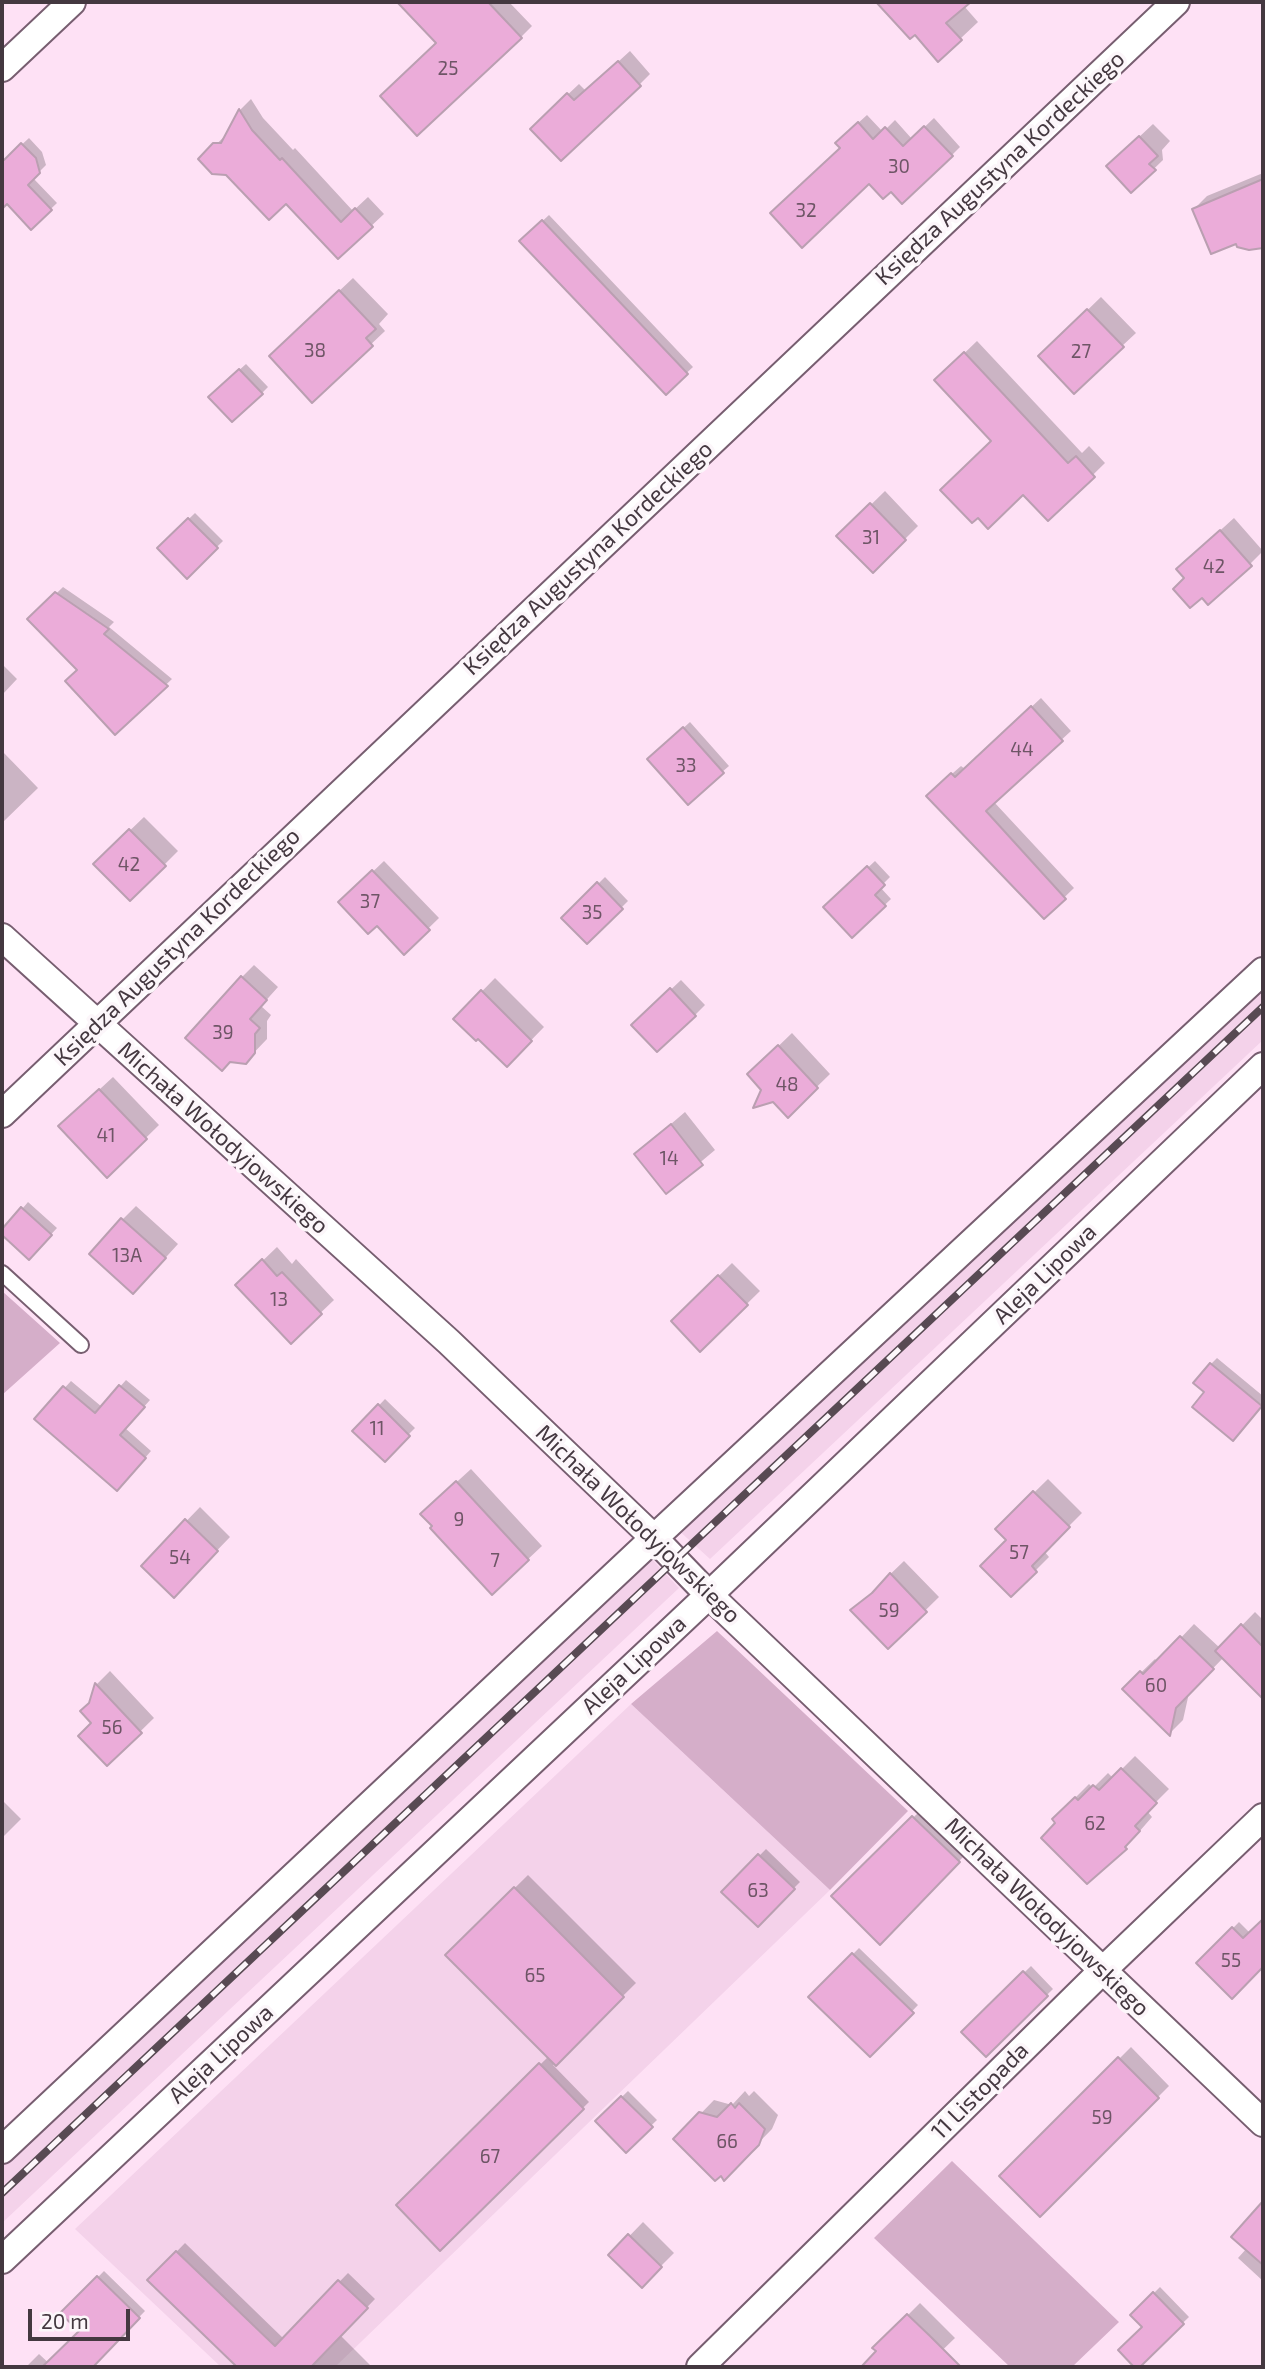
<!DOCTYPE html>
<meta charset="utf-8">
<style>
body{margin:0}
#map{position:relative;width:1265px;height:2369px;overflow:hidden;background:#fee1f5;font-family:"Exo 2",sans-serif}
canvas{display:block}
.frame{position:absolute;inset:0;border:4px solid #443840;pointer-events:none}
.scale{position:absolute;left:28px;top:2309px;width:102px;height:32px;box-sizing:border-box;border:4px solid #443840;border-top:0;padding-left:9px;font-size:21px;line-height:24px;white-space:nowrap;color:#443840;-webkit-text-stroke:5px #fcf6fa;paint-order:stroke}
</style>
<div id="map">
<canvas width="1265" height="2369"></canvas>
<div class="frame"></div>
<div class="scale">20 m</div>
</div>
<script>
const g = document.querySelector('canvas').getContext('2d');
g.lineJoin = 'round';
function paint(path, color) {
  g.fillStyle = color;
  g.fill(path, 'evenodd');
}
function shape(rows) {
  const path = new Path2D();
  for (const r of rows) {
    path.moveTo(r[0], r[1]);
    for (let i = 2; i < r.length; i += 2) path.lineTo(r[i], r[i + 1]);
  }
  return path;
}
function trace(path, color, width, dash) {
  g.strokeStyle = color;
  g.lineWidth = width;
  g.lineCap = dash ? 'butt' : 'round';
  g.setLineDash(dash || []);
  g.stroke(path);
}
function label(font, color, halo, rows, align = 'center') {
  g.font = font + ' "Exo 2",sans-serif';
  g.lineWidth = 7;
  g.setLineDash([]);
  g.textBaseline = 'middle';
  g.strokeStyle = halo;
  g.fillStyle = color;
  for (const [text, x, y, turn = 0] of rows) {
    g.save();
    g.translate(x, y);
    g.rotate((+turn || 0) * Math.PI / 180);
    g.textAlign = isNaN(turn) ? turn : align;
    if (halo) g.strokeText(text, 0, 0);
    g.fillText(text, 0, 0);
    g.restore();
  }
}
const built = shape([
 [1263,982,1263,1040,710,1559,676,1528],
 [647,1554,679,1588,2,2223,2,2165],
 [631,1704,830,1890,335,2367,221,2367,75,2229]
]);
const green = shape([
 [2,1291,60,1343,2,1395],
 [717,1631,908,1811,830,1890,631,1704],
 [952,2161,1119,2322,1072,2367,1010,2367,874,2238]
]);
const shadow = shape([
 [400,2,509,2,532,26,521,37,438,42],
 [919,2,969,2,964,6,978,22,960,39,902,18],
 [630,51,650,74,639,85,543,118,579,84,586,91],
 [251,99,263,118,293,150,295,148,353,211,368,197,384,214,338,257,286,201,201,159,229,132,240,110],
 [867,115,883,132,895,120,912,139,934,118,960,147,952,155,842,147,846,134],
 [1153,124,1170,141,1162,150,1163,160,1131,191,1122,153],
 [29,138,42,152,46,165,33,178,57,203,31,228,2,197,2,163],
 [1263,173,1263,241,1258,246,1237,241,1194,209,1207,196],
 [549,215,693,367,666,392,521,241],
 [353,278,388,314,379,324,385,331,312,400,284,343],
 [1101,297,1136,333,1122,346,1040,356],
 [977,341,1082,453,1089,446,1105,463,1048,519,1023,492,978,515,993,441,949,368],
 [246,364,268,387,262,393,216,391],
 [885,491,918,526,873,571,839,536],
 [195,513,223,541,187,576,159,548],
 [1234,518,1263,551,1250,564,1187,578,1192,556],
 [63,587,114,622,109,627,172,679,115,733,79,670,30,619],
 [2,664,17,679,2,695],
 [1041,698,1071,731,994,802,1074,888,1044,917,937,787,961,766,965,769],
 [690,722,729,766,722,772,656,753],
 [3,752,38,788,2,823,2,753],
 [144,817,178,851,130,899,95,864],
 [384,861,439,918,404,952,377,923,341,902],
 [875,861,890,877,880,887,891,899,852,936,825,908],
 [605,877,628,901,587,942,564,918],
 [254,965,278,987,261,1006,271,1015,267,1021,267,1039,245,1062,242,977],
 [495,978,544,1027,507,1065,455,1019],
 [681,980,705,1005,695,1015,644,1015],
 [792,1033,830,1074,788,1115,764,1089,763,1061],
 [113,1077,159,1125,108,1175,74,1113],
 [685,1112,715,1150,666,1191,636,1154],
 [28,1202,57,1228,29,1258,2,1233],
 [136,1206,178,1244,147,1278,122,1220],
 [277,1247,292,1264,296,1259,334,1300,291,1341,251,1272],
 [732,1263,760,1291,701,1349,673,1321],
 [1217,1358,1263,1396,1263,1403,1239,1433,1206,1392,1211,1364],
 [126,1380,150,1400,125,1428,151,1451,123,1483,36,1419,71,1381,102,1407],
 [385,1399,415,1428,384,1459,355,1431],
 [471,1469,542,1546,492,1593,433,1527,436,1501],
 [1048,1479,1082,1513,1044,1551,1049,1557,1011,1595,1008,1540,997,1529],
 [200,1507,230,1537,174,1595,143,1566],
 [904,1561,939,1597,888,1647,853,1610],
 [1255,1612,1263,1620,1263,1688,1259,1692,1224,1657,1189,1693,1183,1720,1170,1733,1124,1689,1155,1659,1158,1662,1194,1624,1220,1648],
 [110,1671,154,1718,107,1764,93,1723,90,1704,97,1684],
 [1135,1756,1169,1789,1147,1811,1152,1817,1125,1848,1058,1823,1054,1819,1089,1784,1093,1788,1108,1773,1113,1778],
 [2,1800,21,1819,2,1838],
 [920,1811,965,1855,880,1942,833,1896],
 [766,1849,800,1882,758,1924,724,1892],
 [528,1875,636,1983,553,2065,589,2102,440,2248,398,2205,549,2056,447,1955],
 [1239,1922,1263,1946,1263,1965,1232,1996,1199,1963],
 [859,1948,918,2005,870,2055,811,1997],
 [1031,1966,1053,1989,986,2055,964,2032],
 [1131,2047,1169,2086,1040,2215,1002,2176],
 [628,2091,657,2120,626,2150,597,2121],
 [745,2091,749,2096,754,2091,778,2115,772,2129,724,2178,676,2139,714,2100,732,2105],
 [1263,2205,1263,2281,1238,2258,1247,2248,1251,2217],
 [643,2222,674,2253,642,2285,611,2255],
 [185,2243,284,2339,348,2273,375,2299,340,2335,372,2367,239,2367,149,2280],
 [104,2271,145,2311,104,2353,63,2313],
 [1160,2287,1189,2317,1137,2367,1120,2350,1144,2327,1132,2315],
 [920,2303,955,2338,925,2367,867,2367,865,2365,878,2351,875,2348],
 [39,2354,53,2367,26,2367]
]);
const building = shape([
 [397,2,488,2,522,38,417,136,380,96,436,43,397,2],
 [876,2,971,2,946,23,962,40,938,62,915,35,910,39,876,2],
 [618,61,641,86,561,161,530,129,567,93,574,100,618,61],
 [239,109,252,130,280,160,282,158,341,222,355,208,373,227,338,259,286,204,269,220,226,175,212,174,198,159,213,143,221,143,239,109],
 [858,122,873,139,885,127,903,146,924,126,953,156,902,204,891,192,883,199,869,184,802,248,770,213,840,148,835,143,858,122],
 [1139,136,1158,156,1149,164,1156,170,1131,193,1106,166,1139,136],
 [21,143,36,158,40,173,28,185,52,210,31,230,7,204,2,209,2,157,4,160,21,143],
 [1263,179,1263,248,1249,250,1237,247,1236,244,1211,254,1192,209,1263,179],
 [542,220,688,374,666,395,519,241,542,220],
 [339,290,376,329,366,338,373,346,312,403,269,356,339,290],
 [1087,309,1124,347,1074,394,1038,356,1087,309],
 [964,352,1068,463,1076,456,1095,477,1048,521,1023,495,988,529,978,518,972,523,940,490,991,441,934,380,964,352],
 [239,369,263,394,232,422,208,397,239,369],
 [870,503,906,540,873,573,836,536,870,503],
 [188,518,218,548,187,579,157,548,188,518],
 [1220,530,1252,566,1208,605,1202,598,1190,608,1173,589,1184,578,1176,569,1220,530],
 [55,592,109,629,104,634,168,686,115,735,65,681,77,670,27,619,55,592],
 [1031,706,1063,741,986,811,1066,899,1044,919,926,796,951,773,955,777,1031,706],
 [683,727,724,773,688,805,647,759,683,727],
 [129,829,166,866,130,901,93,864,129,829],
 [867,866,885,885,875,895,886,906,852,938,823,907,867,866],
 [372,870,430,930,404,955,377,926,368,934,338,902,372,870],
 [597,882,623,909,587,944,561,918,597,882],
 [241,976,267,1000,250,1019,260,1028,255,1034,255,1053,246,1064,230,1062,222,1071,185,1038,241,976],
 [670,988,696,1016,657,1052,631,1025,670,988],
 [481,990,532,1041,507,1067,478,1039,476,1041,453,1019,481,990],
 [778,1045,818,1088,788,1118,773,1102,753,1108,761,1090,747,1074,778,1045],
 [99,1089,147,1139,107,1178,58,1126,99,1089],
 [671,1124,703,1165,666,1194,634,1154,671,1124],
 [21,1207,52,1235,29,1260,2,1235,2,1229,21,1207],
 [121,1218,166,1258,133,1294,89,1254,121,1218],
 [262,1259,277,1276,282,1272,322,1314,291,1344,235,1285,262,1259],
 [718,1275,748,1305,700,1352,671,1321,718,1275],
 [1210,1363,1262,1406,1233,1441,1192,1407,1204,1392,1193,1383,1210,1363],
 [119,1385,145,1407,120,1435,146,1458,117,1491,34,1419,63,1386,95,1413,119,1385],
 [378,1404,410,1436,385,1462,352,1431,378,1404],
 [456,1481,529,1560,492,1595,430,1528,432,1526,420,1514,456,1481],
 [1033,1491,1070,1527,1032,1566,1037,1572,1011,1597,980,1566,1006,1540,995,1529,1033,1491],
 [185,1519,218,1551,174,1598,141,1566,185,1519],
 [890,1573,927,1612,888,1649,850,1610,872,1593,890,1573],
 [1241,1624,1263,1647,1263,1699,1215,1651,1241,1624],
 [1180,1636,1214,1669,1176,1708,1170,1736,1122,1689,1140,1671,1143,1674,1180,1636],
 [95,1683,142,1733,107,1766,78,1736,91,1723,80,1711,89,1703,95,1683],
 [1121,1768,1157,1803,1135,1826,1140,1831,1125,1847,1127,1849,1087,1884,1041,1838,1055,1823,1052,1819,1075,1797,1078,1800,1093,1785,1099,1790,1121,1768],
 [912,1816,960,1862,880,1945,831,1896,912,1816],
 [758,1854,795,1889,758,1927,721,1892,758,1854],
 [514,1887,624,1997,556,2066,445,1955,514,1887],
 [1263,1919,1263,1967,1232,1999,1196,1963,1232,1927,1243,1938,1263,1919],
 [852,1953,914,2013,870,2057,808,1997,852,1953],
 [1023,1971,1048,1996,986,2057,961,2032,1023,1971],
 [1118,2057,1159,2098,1040,2217,999,2176,1118,2057],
 [539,2063,584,2109,440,2251,396,2205,539,2063],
 [621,2096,653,2127,626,2153,595,2121,621,2096],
 [731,2103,735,2108,739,2103,765,2129,759,2145,751,2153,724,2181,721,2176,715,2181,673,2139,699,2112,717,2117,731,2103],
 [1263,2201,1263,2265,1231,2237,1263,2201],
 [628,2234,662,2267,642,2288,608,2255,628,2234],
 [176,2251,275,2346,338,2280,368,2308,311,2367,237,2367,147,2280,176,2251],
 [97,2276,140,2318,93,2367,42,2367,79,2331,60,2313,97,2276],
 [1153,2292,1184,2324,1140,2367,1134,2367,1118,2350,1142,2327,1130,2315,1153,2292],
 [907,2314,930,2336,961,2367,861,2367,876,2351,872,2348,907,2314]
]);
const service = shape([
 [2,1273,81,1345]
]);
const minor = shape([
 [2,68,72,2],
 [2,937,449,1342,654,1538,709,1595,1263,2123],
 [2,1114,1176,2],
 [2,2150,654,1538,1263,971],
 [2,2260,709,1595,1263,1066],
 [700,2367,1103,1970,1263,1817]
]);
const rail = shape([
 [2,2193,1263,1007]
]);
const numberNames = [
 ["25",448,69],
 ["30",899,167],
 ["32",806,211],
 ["38",315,351],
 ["27",1081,352],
 ["31",871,538],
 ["42",1214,567],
 ["44",1022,750],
 ["33",686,766],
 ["42",129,865],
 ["37",370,902],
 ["35",592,913],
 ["39",223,1033],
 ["48",787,1085],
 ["41",106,1136],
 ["14",669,1159],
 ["13A",127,1256],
 ["13",279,1300],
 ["11",377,1429],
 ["9",459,1520],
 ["57",1019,1553],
 ["54",180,1558],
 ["7",495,1561],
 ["59",889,1611],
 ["60",1156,1686],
 ["56",112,1728],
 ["62",1095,1824],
 ["63",758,1891],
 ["55",1231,1961],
 ["65",535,1976],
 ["59",1102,2118],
 ["66",727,2142],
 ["67",490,2157]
];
const streetNames = [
 ["Księdza Augustyna Kordeckiego",1000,168,-43],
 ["Księdza Augustyna Kordeckiego",588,558,-43],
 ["Księdza Augustyna Kordeckiego",177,947,-44],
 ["Michała Wołodyjowskiego",223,1138,42],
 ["Aleja Lipowa",1045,1274,-44],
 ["Michała Wołodyjowskiego",638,1524,44],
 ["Aleja Lipowa",634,1665,-43],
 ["Michała Wołodyjowskiego",1047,1917,44],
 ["Aleja Lipowa",221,2054,-43],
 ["11 Listopada",980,2091,-45]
];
paint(built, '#f4d2ea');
paint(green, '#d5aec9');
paint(shadow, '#0003');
paint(building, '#ebacd9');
trace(building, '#ba9fb1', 2);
trace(service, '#775e70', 18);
trace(minor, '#775e70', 30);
trace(service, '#fff', 14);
trace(minor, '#fff', 26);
trace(rail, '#584a53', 8);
trace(rail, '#fcf6fa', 5, [16]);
label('19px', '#6e5566', null, numberNames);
label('23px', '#443840', '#fcf6fa', streetNames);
</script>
